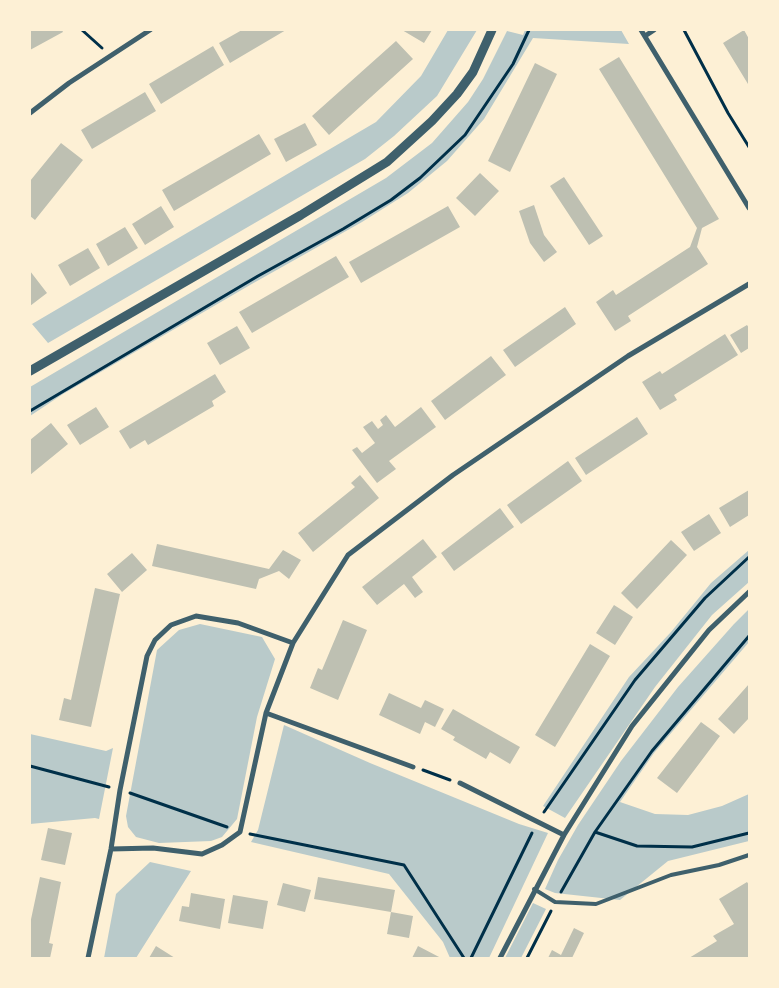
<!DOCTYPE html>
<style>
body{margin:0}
#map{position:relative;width:779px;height:988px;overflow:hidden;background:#fdf0d5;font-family:"Nunito Sans",sans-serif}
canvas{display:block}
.frame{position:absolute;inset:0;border:31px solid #fdf0d5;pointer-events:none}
</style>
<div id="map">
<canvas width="779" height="988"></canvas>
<div class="frame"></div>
</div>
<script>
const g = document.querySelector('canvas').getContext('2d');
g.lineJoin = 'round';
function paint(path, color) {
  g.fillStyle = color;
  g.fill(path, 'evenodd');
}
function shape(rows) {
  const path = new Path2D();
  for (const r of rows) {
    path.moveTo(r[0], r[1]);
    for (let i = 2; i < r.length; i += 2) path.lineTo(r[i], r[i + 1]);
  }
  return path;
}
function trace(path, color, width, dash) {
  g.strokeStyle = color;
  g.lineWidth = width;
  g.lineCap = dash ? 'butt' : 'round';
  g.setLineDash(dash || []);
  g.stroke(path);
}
const green = shape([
 [448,30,477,30,437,96,394,136,365,159,48,343,32,324,376,122,421,76],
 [525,30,621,30,629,44,533,38,484,119,447,161,408,193,362,222,250,285,63,394,30,416,30,387,386,178,432,143,468,102,483,79,507,31,523,35],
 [749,550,749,582,712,615,655,687,565,818,543,806,629,677,671,632,711,583],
 [749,609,749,642,654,753,620,802,655,814,688,815,722,806,749,794,749,841,668,861,620,900,555,893,545,889,558,860,578,825,621,761,678,687,734,624],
 [200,624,262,637,275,659,257,717,237,819,222,837,211,841,159,843,136,837,128,827,126,816,157,650,179,630],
 [284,725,370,763,519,824,548,833,489,958,450,958,443,942,389,874,251,842,258,830],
 [30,734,106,751,113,748,99,819,95,818,30,824],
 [150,862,191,871,136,958,104,958,116,894],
 [533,903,546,909,521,958,505,958]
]);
const building = shape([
 [30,30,62,30,63,32,30,50],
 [242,30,286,30,230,63,219,43],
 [402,30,432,30,424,43],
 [744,30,749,39,749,83,748,84,723,43],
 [396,41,413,59,329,135,312,116],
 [213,46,224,65,161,104,149,84],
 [619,57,719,219,702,228,697,247,708,264,628,316,631,321,615,331,596,302,613,290,616,295,690,247,697,228,599,69],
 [535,63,557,74,510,172,488,161],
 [145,92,156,111,92,149,81,130],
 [305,123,317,145,286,162,274,139],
 [259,134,271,154,174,211,162,190],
 [61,143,83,160,35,220,30,216,30,181],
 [480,173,499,191,475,216,456,198],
 [564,177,603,236,589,245,550,186],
 [534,205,544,235,557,252,544,262,530,243,519,211],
 [161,206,174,227,145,245,132,224],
 [448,206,460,227,361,283,349,262],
 [125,227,138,248,108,266,96,244],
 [88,248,100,268,70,286,58,265],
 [336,256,349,277,252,333,239,312],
 [30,271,47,293,30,306],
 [565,307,576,324,515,367,503,350],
 [747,325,749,328,749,348,741,353,730,335],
 [237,326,250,348,220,365,207,343],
 [725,334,738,355,674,395,677,400,660,410,642,382,660,371,662,374],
 [491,356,506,375,445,420,431,401],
 [215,374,226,392,212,401,214,406,148,445,145,440,130,449,119,431],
 [96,407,109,427,80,445,67,425],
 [421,407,436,427,389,461,396,469,377,483,352,450,357,447,362,453,375,443,363,427,372,421,378,429,383,425,380,420,386,415,395,427],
 [637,417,648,434,586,475,575,458],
 [51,423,68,444,30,475,30,440],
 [568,461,582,481,521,524,507,505],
 [360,475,379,498,313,552,298,533,355,487,351,483],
 [749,490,749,515,730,527,719,508],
 [500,508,514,527,454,571,441,553],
 [709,514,721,533,694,551,681,532],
 [423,539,437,557,412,577,423,592,415,598,404,584,377,605,362,587],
 [671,540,687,555,637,609,621,593],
 [157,544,269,569,283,550,301,560,289,579,279,571,259,579,256,589,152,566],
 [132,553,147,570,122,592,107,574],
 [95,588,120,594,91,727,59,720,64,698,71,700],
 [614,605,633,617,615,645,596,633],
 [343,620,367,630,338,700,310,688,318,668,322,670],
 [590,644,610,656,555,747,535,735],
 [749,684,749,718,734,734,718,719],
 [389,693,421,708,425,700,444,709,435,727,425,722,420,734,379,715],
 [453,709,520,747,510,764,490,752,486,759,453,740,455,737,441,729],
 [701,722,720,736,677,793,657,778],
 [48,828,72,833,65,865,41,860],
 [40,877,61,882,49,943,53,944,50,958,30,958,30,924],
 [318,877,395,890,391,912,314,899],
 [747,882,749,885,749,958,689,958,717,941,713,936,734,924,719,899],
 [283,883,311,890,305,912,277,905],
 [191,893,225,899,220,929,179,921,182,906,189,907],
 [233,895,268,901,263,929,228,923],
 [391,912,413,916,409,938,387,934],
 [574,928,584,933,572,958,548,958,552,950,561,955],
 [156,946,175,958,149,958],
 [418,946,441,958,412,958]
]);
const path = shape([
 [82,30,102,48],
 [684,30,728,113,749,147],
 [30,411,258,276,343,229,391,200,420,178,465,135,513,64,529,30],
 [749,636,652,751,595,832,637,846,692,847,749,833],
 [30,766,109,787],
 [423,770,450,780],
 [130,793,227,827],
 [544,812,635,680,705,598,749,557],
 [250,834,404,865,464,958],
 [561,892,595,832],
 [471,958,532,833],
 [527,958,551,911]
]);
const service = shape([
 [534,889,555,902,596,904,671,875,719,865,749,855]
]);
const minor = shape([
 [641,30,749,208],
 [645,36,654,30],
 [30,113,69,83,150,30],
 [266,713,413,767],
 [460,783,564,835],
 [111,849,153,848,202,854,222,845,240,832,266,713,293,643,348,555,453,475,628,356,749,284],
 [88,958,111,849,120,790,147,656,155,640,171,625,196,616,238,623,293,643],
 [500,958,564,835,632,726,709,630,749,592]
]);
const tertiary = shape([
 [30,371,301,215,387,162,432,121,457,94,473,72,492,30]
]);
paint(green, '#b9caca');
paint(building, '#bec0b2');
trace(path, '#003049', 3);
trace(service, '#3f606c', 4);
trace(minor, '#3f606c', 5);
trace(tertiary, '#3f606c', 9);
</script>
